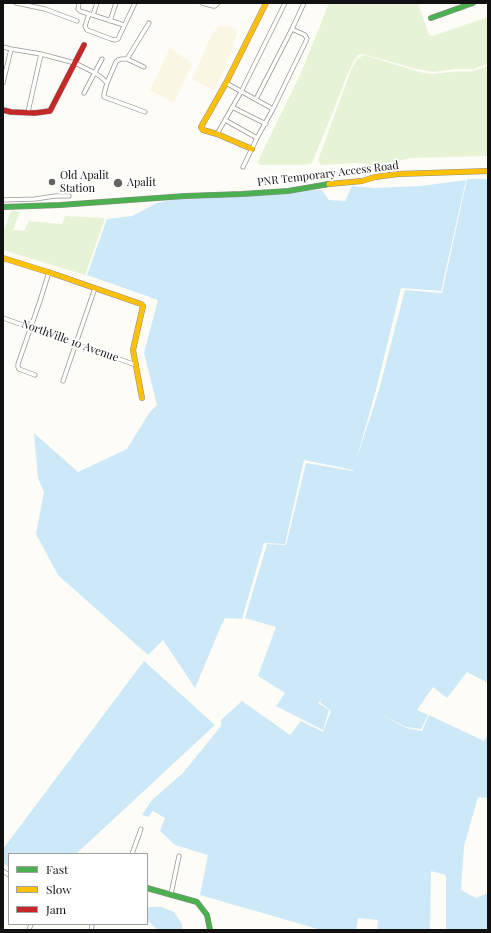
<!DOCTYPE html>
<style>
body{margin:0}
#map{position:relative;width:491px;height:933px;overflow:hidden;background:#fdfcf7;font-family:"Playfair Display",serif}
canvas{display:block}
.frame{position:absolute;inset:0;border:4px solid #111;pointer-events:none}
.legend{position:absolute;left:8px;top:853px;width:140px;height:72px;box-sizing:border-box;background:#fff;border:1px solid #a0a0a0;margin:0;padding:5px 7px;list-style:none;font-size:12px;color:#111}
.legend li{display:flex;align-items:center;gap:8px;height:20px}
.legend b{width:20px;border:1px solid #a0a0a0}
</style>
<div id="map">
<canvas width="491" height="933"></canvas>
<div class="frame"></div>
<ul class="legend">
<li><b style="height:5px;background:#4caf50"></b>Fast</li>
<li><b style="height:5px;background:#ffc107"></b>Slow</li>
<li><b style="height:5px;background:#c62828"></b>Jam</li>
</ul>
</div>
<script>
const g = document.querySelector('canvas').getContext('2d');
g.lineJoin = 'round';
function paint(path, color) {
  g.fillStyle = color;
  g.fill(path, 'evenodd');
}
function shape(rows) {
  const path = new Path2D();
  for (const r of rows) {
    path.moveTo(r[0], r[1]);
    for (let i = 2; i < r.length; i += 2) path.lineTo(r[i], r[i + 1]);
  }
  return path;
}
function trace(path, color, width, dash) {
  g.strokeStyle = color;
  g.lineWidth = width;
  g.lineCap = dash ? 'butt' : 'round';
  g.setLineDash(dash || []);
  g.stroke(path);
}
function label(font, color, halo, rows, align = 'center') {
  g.font = font + ' "Playfair Display",serif';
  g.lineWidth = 4;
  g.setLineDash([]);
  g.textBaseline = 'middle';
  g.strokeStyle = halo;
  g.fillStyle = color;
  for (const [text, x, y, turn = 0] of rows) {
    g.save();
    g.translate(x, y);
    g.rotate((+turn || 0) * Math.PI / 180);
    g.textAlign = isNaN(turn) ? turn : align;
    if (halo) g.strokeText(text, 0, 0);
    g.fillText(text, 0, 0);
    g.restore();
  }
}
const farmland = shape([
 [219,26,234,28,237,32,233,48,222,75,214,89,209,88,192,79,206,48,212,34],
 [170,48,192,64,174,103,150,90]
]);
const green = shape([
 [329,3,346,3,350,4,352,3,419,3,419,6,429,35,432,36,488,17,488,64,473,69,455,69,434,72,413,68,367,55,362,54,358,55,355,59,347,75,331,117,312,163,310,164,301,165,260,165,258,163,259,159,301,73],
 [364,55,419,72,432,74,450,72,473,71,488,66,488,156,411,158,390,163,386,165,379,171,374,169,368,164,357,163,322,165,319,163,318,160,351,70,357,59],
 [11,211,20,212,13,230,24,231,29,221,62,224,65,216,105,218,85,275,3,250,3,233]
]);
const water = shape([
 [467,179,488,179,488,683,467,672,447,698,433,687,417,710,428,715,421,729,406,727,382,715,406,728,422,731,429,715,484,741,488,734,488,798,478,797,464,846,461,890,476,898,488,893,488,930,446,930,446,875,431,871,430,930,377,930,378,920,358,918,356,930,320,930,301,924,200,895,208,855,175,845,160,831,165,818,153,811,148,817,142,815,151,801,183,773,221,726,221,720,242,701,290,735,301,721,323,732,331,711,320,702,324,697,318,703,329,710,323,730,276,706,285,693,258,676,276,627,245,618,267,544,286,545,306,463,353,471,353,470,304,460,285,544,264,543,242,619,225,618,221,626,195,688,163,640,148,655,58,575,36,534,44,492,38,478,34,433,78,472,127,449,149,413,157,405,144,353,158,300,87,275,107,219,132,216,157,203,209,193,269,192,322,190,329,200,345,201,352,186,374,188,421,186,466,180,441,291,401,288,376,390,356,461,379,390,405,290,442,293],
 [144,661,215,725,76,854,9,854,9,868,3,863,3,849],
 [147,907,162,907,174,912,182,924,183,930,158,930,148,921,147,921]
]);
const street = shape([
 [16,3,45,9,77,21],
 [79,3,78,9,80,11,124,25],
 [202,3,213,6,215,6,218,3],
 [89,14,85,26,87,30,111,39,115,40,118,39,135,3],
 [93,15,97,3],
 [110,21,116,3],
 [3,47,11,49,41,54,75,63,95,73,101,77,107,83],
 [127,59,149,23],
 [144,67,127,59,122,59,118,60,116,62,107,83,104,94,104,97,107,98,145,112],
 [3,83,11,49],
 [226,83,273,109],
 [84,93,102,59],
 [256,99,292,29,304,3],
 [232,107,266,124],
 [28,112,41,54],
 [225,120,257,138],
 [217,134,241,92,285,3],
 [243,167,257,138,273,109,307,39,305,35,292,29],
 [3,200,35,199,55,196,69,196],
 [3,318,136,365],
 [35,375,19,369,18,367,18,364,40,301,49,272],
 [63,381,95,288],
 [132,854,141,829],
 [3,871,9,875],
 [171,894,179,856],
 [29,930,31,924],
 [91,930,92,926]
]);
const fast = shape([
 [431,18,473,3],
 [3,207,60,205,185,196,242,194,288,191,329,184],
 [147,888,197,902,207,915,210,930]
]);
const slow = shape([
 [252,149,217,134,203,130,201,127,226,83,266,3],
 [329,184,362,181,375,177,398,174,488,171],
 [3,258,54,274,141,304,143,306,133,350,142,398]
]);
const jam = shape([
 [3,110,11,112,35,113,50,111,84,45]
]);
const markers = [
 [52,182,4,"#646362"],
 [118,183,5,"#646362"]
];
const streetNames = [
 ["PNR Temporary Access Road",328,174,-7],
 ["NorthVille 10 Avenue",70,341,20]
];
const poiNames = [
 ["Old Apalit",60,176],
 ["Station",60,189],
 ["Apalit",127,183]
];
paint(farmland, '#f9f7e4');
paint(green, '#e7f3d7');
paint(water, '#cde8f7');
trace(street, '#979795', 5);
trace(fast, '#8e8d8b', 6);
trace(slow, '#8e8d8b', 6);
trace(jam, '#8e8d8b', 6);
trace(street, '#fffffe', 3.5);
trace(fast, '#4caf50', 5);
trace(slow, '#ffc107', 5);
trace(jam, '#c62828', 5);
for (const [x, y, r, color] of markers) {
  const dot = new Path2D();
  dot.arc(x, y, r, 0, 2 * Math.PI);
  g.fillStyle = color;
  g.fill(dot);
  trace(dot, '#fff', 1.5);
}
label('11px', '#111', '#fff', streetNames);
label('11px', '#111', '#fff', poiNames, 'left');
</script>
